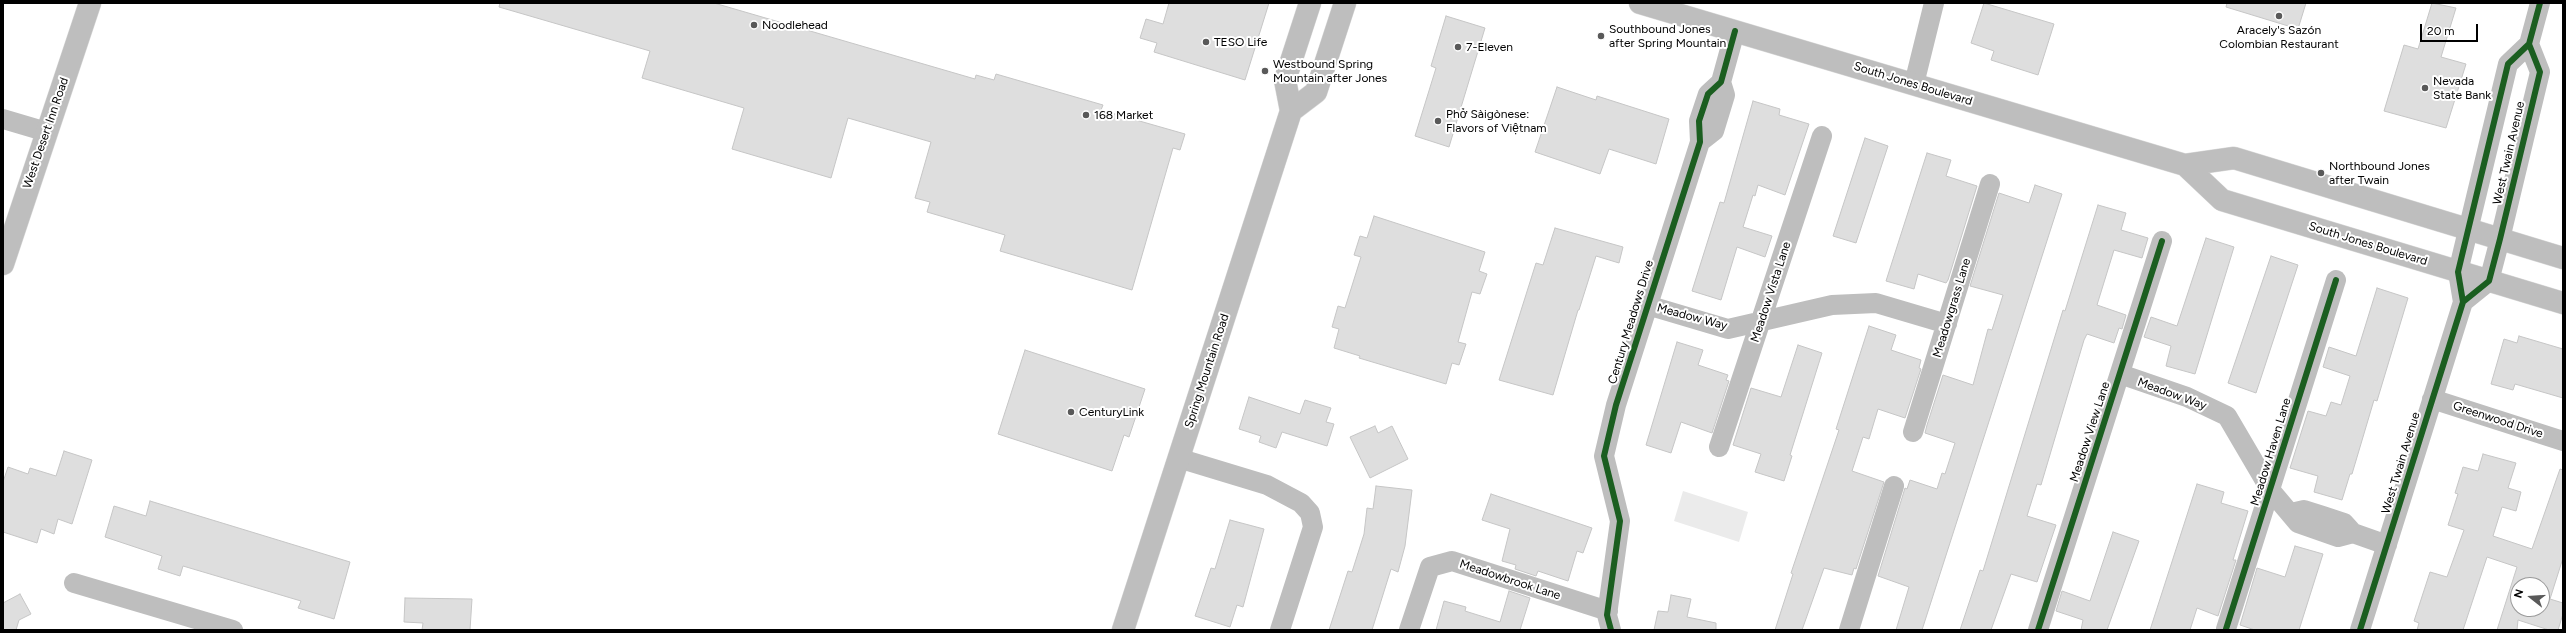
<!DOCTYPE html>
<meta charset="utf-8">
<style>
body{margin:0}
#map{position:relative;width:2566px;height:633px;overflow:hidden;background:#fff;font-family:Figtree,sans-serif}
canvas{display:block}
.frame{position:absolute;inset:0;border:4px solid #000;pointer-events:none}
.north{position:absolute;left:2510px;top:577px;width:40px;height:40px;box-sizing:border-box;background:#fff;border:1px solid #999;border-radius:50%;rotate:287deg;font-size:11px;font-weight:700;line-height:16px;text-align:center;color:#000}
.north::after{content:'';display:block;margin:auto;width:14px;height:18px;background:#595959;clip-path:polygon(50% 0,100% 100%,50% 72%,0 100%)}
.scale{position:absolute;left:2420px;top:24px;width:58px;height:18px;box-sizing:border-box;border:2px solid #000;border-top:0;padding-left:5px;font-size:12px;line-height:14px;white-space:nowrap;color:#000;-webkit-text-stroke:3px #fff;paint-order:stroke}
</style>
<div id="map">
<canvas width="2566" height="633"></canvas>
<div class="frame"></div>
<div class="north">N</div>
<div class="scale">20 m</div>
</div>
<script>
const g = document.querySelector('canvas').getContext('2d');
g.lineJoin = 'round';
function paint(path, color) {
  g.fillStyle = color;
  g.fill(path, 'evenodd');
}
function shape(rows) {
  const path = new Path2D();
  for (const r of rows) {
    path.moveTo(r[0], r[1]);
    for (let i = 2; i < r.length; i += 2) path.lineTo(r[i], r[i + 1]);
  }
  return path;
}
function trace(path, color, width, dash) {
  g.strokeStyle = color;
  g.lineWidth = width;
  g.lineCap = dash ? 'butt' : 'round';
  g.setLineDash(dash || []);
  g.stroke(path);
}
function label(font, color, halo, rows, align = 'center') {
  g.font = font + ' Figtree,sans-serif';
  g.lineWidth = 4;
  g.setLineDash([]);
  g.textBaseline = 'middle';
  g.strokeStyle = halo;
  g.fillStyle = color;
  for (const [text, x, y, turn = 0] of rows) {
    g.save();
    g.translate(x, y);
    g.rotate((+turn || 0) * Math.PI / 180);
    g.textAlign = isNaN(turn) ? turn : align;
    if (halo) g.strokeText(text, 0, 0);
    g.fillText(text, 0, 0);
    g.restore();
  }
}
const green = shape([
 [1683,491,1748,512,1739,542,1674,521]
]);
const building = shape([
 [500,3,714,3,975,79,976,75,994,80,996,74,1103,105,1101,110,1185,134,1180,150,1173,148,1132,290,1000,251,1005,235,927,212,930,202,915,198,931,142,848,118,831,178,732,149,744,108,642,78,650,51,499,7,500,3],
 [1169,3,1269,3,1245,80,1154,52,1157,43,1140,38,1146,19,1163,24,1169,3],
 [1984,3,2054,24,2038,75,1991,60,1994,51,1971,43,1984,3],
 [2227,3,2306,3,2298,29,2226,7,2227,3],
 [2432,3,2456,8,2441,57,2466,64,2446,128,2384,111,2404,45,2418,49,2432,3],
 [1446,16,1485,28,1449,147,1415,136,1436,68,1431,66,1446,16],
 [1557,87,1596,100,1597,96,1669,119,1656,164,1609,149,1600,174,1535,152,1557,87],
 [1753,101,1780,109,1779,115,1809,124,1785,195,1758,185,1755,196,1753,195,1743,227,1772,236,1765,257,1737,247,1721,300,1692,291,1720,202,1724,203,1753,101],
 [1865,138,1888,146,1856,243,1833,236,1865,138],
 [1927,153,1951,160,1946,176,1977,186,1948,280,1946,283,1918,274,1914,289,1886,281,1927,153],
 [2035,185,2062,194,1922,630,1896,630,1909,587,1878,576,1905,488,1907,489,1910,480,1937,489,1942,473,1945,474,1955,443,1925,433,1927,425,1943,375,1973,385,1988,329,1992,330,2003,295,1970,286,1999,193,2029,203,2035,185],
 [2098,205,2126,213,2121,230,2148,238,2142,258,2114,250,2097,305,2126,315,2122,329,2119,328,2114,343,2087,334,2084,340,2041,485,2037,484,2027,516,2056,525,2037,582,2011,574,1991,630,1960,630,1980,570,1983,571,2063,310,2065,311,2098,205],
 [1374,216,1485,252,1479,271,1487,274,1480,294,1472,292,1458,342,1466,344,1459,365,1452,363,1446,384,1359,358,1360,356,1334,348,1339,329,1332,327,1338,306,1345,308,1361,257,1354,255,1360,236,1367,238,1374,216],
 [1555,228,1623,247,1619,263,1596,256,1579,310,1578,310,1553,395,1499,380,1536,263,1543,265,1555,228],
 [2206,238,2234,247,2195,374,2166,366,2171,346,2144,337,2151,317,2177,326,2206,238],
 [2271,256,2298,265,2256,393,2228,383,2271,256],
 [2377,288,2408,298,2377,401,2374,400,2352,474,2350,474,2342,500,2314,492,2318,476,2290,468,2308,411,2326,416,2331,402,2341,405,2350,376,2323,367,2329,347,2356,356,2377,288],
 [1869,326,1896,335,1891,350,1921,360,1919,368,1921,369,1905,418,1878,409,1869,439,1863,437,1852,471,1884,482,1856,569,1854,568,1852,575,1824,568,1802,630,1775,630,1793,574,1791,573,1839,430,1836,429,1869,326],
 [2519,336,2563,349,2563,398,2515,384,2513,390,2491,384,2504,339,2517,343,2519,336],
 [1677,342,1703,350,1698,365,1728,375,1726,380,1729,381,1712,433,1681,422,1671,453,1646,445,1677,342],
 [1798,345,1822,353,1790,455,1792,456,1784,481,1755,472,1761,454,1733,445,1751,388,1781,397,1798,345],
 [1025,350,1145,389,1129,437,1124,435,1112,471,998,434,1025,350],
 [1249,397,1300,414,1305,400,1331,408,1326,422,1334,424,1327,446,1282,432,1276,448,1259,442,1261,436,1239,429,1249,397],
 [1375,426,1378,433,1392,426,1408,459,1370,478,1350,437,1375,426],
 [64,451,92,460,72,524,58,519,54,534,41,529,37,543,3,532,3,482,8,467,28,474,30,468,56,476,64,451],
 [2483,454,2516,463,2508,488,2521,492,2516,511,2502,507,2493,536,2532,549,2560,469,2563,470,2563,558,2550,599,2563,603,2563,614,2558,630,2549,630,2518,620,2517,630,2497,630,2517,567,2487,557,2463,630,2417,630,2419,623,2414,621,2430,572,2447,577,2464,530,2448,525,2458,494,2455,493,2463,467,2478,471,2483,454],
 [2518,585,2542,585,2542,609,2518,609,2518,585],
 [2197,484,2224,492,2221,503,2248,511,2233,560,2236,560,2218,616,2197,608,2190,630,2150,630,2197,484],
 [1376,486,1412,490,1405,546,1398,572,1391,569,1372,630,1329,630,1348,571,1352,572,1364,534,1367,508,1373,509,1376,486],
 [1491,494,1592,528,1583,553,1577,551,1568,581,1538,571,1536,576,1515,569,1516,565,1502,561,1510,529,1482,520,1491,494],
 [150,501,350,562,334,619,298,608,301,601,183,566,180,576,158,569,162,556,105,537,114,506,146,516,150,501],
 [1230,520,1264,529,1243,607,1237,605,1230,627,1195,616,1211,568,1215,569,1230,520],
 [2113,532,2139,541,2107,630,2081,630,2083,620,2056,611,2062,591,2090,601,2113,532],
 [2295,546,2323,554,2299,630,2255,630,2240,625,2257,568,2285,577,2295,546],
 [1509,591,1530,598,1520,630,1436,630,1444,601,1466,607,1465,611,1500,622,1509,591],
 [20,594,31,614,19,620,16,630,3,630,3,603,20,594],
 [1671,595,1691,599,1687,617,1716,623,1716,630,1654,630,1658,611,1668,612,1671,595],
 [405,598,472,599,470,630,422,630,423,623,404,622,405,598]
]);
const minor = shape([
 [1914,84,1934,3],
 [3,119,47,132],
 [1700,142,1714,131,1725,95,1721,82],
 [2463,302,2489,281,2500,239,2540,72,2529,44],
 [1647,305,1728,329,1832,305,1876,303,1947,324],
 [2120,374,2187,397,2227,416,2271,491,2298,523,2338,537,2353,533],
 [2432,399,2563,441],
 [1913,432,1990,184],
 [1719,447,1822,136],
 [1178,458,1267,485,1301,503,1310,513,1313,527,1280,630],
 [2291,513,2304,510,2323,516,2344,523,2353,533,2387,545],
 [74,583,233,630],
 [2226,629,2336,280],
 [1409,630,1430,567,1452,561,1608,611],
 [1611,630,1607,615,1620,521,1604,456,1616,405,1700,142,1699,121,1708,94,1721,82,1735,31],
 [1849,630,1894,486],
 [2038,630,2162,241],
 [2360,630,2463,302,2458,272,2508,64,2529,44,2540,3]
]);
const major = shape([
 [1640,3,2185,165,2234,158,2563,258],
 [1291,111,1316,92,1345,3],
 [2185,165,2222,200,2563,303],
 [3,264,90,3],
 [1123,630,1291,111,1285,80,1310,3]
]);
const cycleway = shape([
 [2463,302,2489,281,2500,239,2540,72,2529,44],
 [2226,629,2336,280],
 [1611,630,1607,615,1620,521,1604,456,1616,405,1700,142,1699,121,1708,94,1721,82,1735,31],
 [2038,630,2162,241],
 [2360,630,2463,302,2458,272,2508,64,2529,44,2540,3]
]);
const markers = [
 [2279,16,4,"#595959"],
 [754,25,4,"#595959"],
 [1601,36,4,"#595959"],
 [1206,42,4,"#595959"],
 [1458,47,4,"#595959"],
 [1265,71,4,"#595959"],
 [2425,88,4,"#595959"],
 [1086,115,4,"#595959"],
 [1438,121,4,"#595959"],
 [2321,173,4,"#595959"],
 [1071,412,4,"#595959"]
];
const poiNames = [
 ["Noodlehead",762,25],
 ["Southbound Jones",1609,29],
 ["after Spring Mountain",1609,43],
 ["Aracely's Sazón",2279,30,"center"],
 ["Colombian Restaurant",2279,44,"center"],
 ["TESO Life",1214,42],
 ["7-Eleven",1466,47],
 ["Westbound Spring",1273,64],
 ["Mountain after Jones",1273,78],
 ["Nevada",2433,81],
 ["State Bank",2433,95],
 ["Phở Sàigònese:",1446,114],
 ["Flavors of Việtnam",1446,128],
 ["168 Market",1094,115],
 ["Northbound Jones",2329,166],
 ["after Twain",2329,180],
 ["CenturyLink",1079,412]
];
const streetNames = [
 ["South Jones Boulevard",1913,84,17],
 ["West Desert Inn Road",46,133,-71],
 ["West Twain Avenue",2509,153,-77],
 ["South Jones Boulevard",2368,244,17],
 ["Meadow Vista Lane",1771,292,-72],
 ["Meadowgrass Lane",1952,308,-73],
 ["Meadow Way",1692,317,15],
 ["Century Meadows Drive",1631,322,-73],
 ["Spring Mountain Road",1207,371,-72],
 ["Meadow Way",2172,394,20],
 ["Greenwood Drive",2498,420,18],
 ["Meadow View Lane",2090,432,-72],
 ["Meadow Haven Lane",2271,452,-73],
 ["West Twain Avenue",2401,463,-73],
 ["Meadowbrook Lane",1510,580,18]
];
paint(green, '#ebebeb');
paint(building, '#dedede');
trace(building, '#c6c6c6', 1);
trace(major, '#dbdbdb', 23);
trace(minor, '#bebebe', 20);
trace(major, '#bebebe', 22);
trace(cycleway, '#1b5e20', 6);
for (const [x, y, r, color] of markers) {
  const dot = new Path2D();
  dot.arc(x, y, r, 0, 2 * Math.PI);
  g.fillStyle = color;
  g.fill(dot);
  trace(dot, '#fff', 1.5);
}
label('12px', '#000', '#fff', poiNames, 'left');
label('12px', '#000', '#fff', streetNames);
</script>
